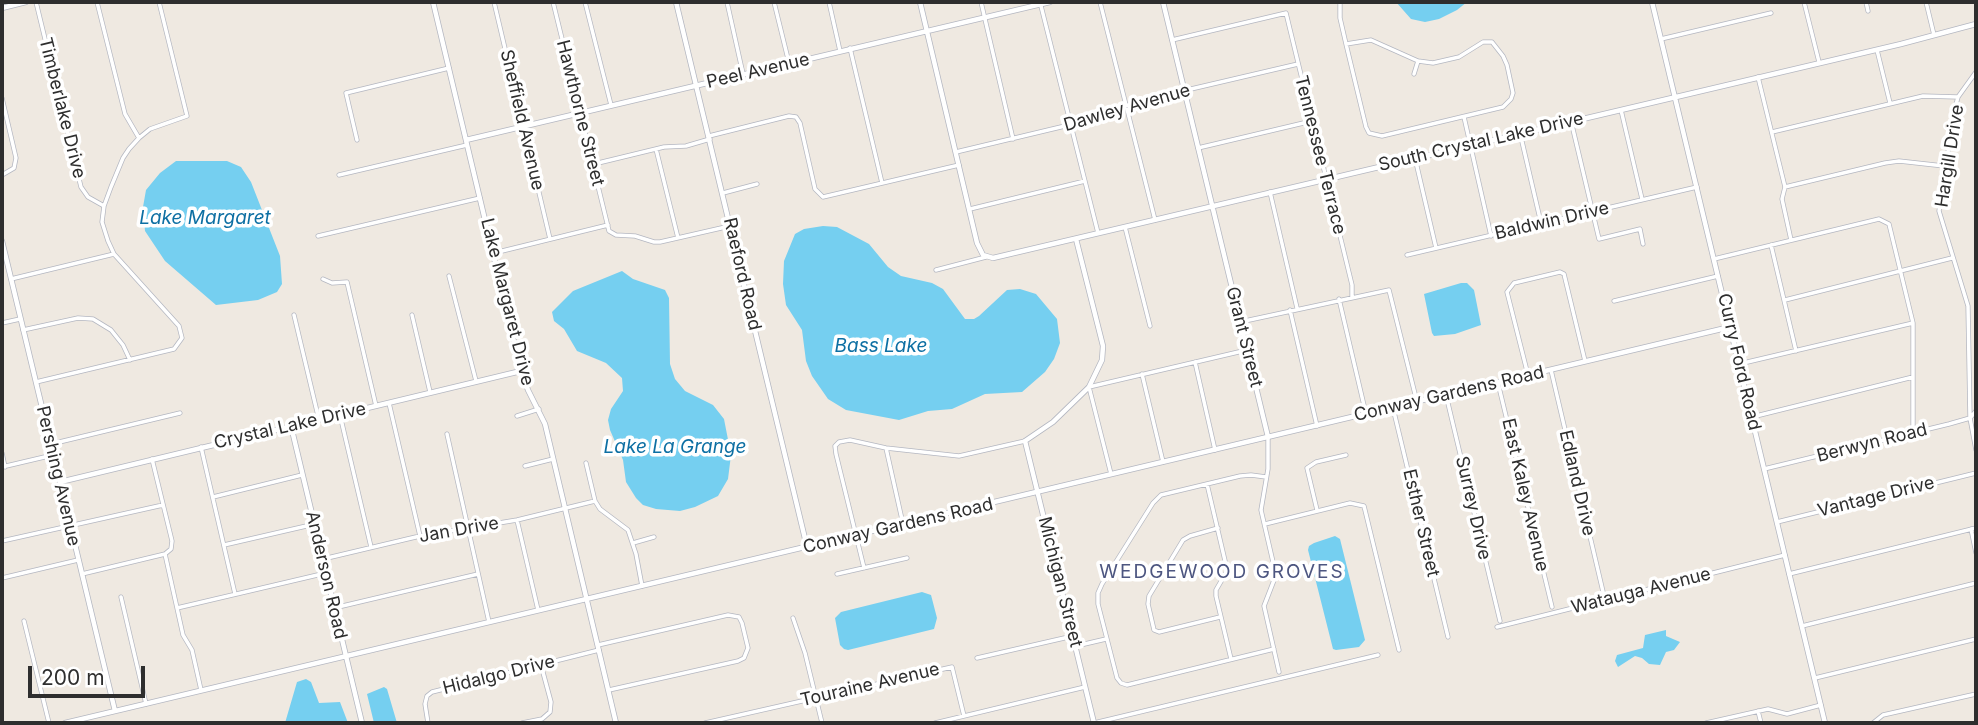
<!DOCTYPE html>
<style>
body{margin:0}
#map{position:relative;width:1978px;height:725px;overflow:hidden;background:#efe9e1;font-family:Inter,sans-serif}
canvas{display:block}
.frame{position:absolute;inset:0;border:4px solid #2e2e2e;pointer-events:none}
.scale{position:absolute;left:28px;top:666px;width:117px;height:32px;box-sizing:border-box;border:4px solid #2e2e2e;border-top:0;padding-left:9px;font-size:21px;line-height:24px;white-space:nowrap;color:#2e2e2e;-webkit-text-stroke:5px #fff;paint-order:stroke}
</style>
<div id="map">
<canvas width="1978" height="725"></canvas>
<div class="frame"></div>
<div class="scale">200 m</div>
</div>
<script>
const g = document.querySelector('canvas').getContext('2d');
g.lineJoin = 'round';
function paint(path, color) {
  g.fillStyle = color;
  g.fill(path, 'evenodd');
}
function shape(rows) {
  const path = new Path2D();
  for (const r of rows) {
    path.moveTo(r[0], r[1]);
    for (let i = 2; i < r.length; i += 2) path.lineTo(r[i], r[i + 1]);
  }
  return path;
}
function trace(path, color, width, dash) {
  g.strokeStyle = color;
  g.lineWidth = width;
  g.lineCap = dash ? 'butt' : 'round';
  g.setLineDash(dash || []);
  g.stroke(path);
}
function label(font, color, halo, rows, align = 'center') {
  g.font = font + ' Inter,sans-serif';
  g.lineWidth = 7;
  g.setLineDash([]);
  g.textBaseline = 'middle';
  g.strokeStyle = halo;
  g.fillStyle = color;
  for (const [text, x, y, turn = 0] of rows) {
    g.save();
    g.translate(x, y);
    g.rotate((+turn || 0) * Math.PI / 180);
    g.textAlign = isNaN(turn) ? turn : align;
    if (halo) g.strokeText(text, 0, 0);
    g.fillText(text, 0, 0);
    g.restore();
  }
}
const water = shape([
 [1396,2,1467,2,1457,10,1439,19,1425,22,1411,19],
 [176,161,227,161,241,167,251,182,280,256,282,284,277,292,258,300,216,305,165,261,145,231,143,207,146,190,160,173],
 [823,226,837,227,869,244,888,267,901,276,932,283,943,289,965,319,974,319,979,316,1007,290,1020,289,1036,294,1057,319,1060,343,1054,359,1045,372,1022,392,985,394,952,409,928,411,899,420,846,410,828,399,812,376,806,361,802,330,786,305,783,284,784,261,795,234,804,229],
 [622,271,633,279,665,290,669,298,670,364,675,379,685,391,713,405,724,419,731,455,728,479,718,496,695,507,680,511,656,509,643,505,636,498,626,482,623,460,610,430,608,420,611,409,623,391,622,378,606,363,577,351,564,329,554,321,552,312,573,291],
 [1461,283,1467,283,1474,290,1481,325,1455,334,1434,336,1432,333,1424,294],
 [1335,536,1340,539,1365,640,1359,647,1336,650,1333,649,1308,550,1309,546,1314,543],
 [922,592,931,595,937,618,934,629,848,650,844,649,840,645,835,618,841,612],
 [1666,630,1666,636,1680,642,1674,650,1666,652,1660,665,1649,664,1642,658,1635,656,1618,667,1615,661,1617,655,1643,648,1645,635],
 [306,679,311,682,319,703,340,702,348,723,285,723,297,682],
 [384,687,387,689,397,723,374,723,367,694]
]);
const street = shape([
 [36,2,81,187,88,197,104,206],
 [97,2,125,114,139,138],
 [494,2,550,239],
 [553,2,609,231,616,235,635,236,654,242,660,242,730,226],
 [585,2,611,105],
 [727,2,743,74],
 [774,2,789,63],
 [829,2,840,51],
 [981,2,1013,139],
 [1040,2,1098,233],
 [1100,2,1155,220],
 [1340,2,1340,18,1346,44,1366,127,1369,133,1382,136,1503,107,1511,99,1513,93,1507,65,1503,56,1492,42,1483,42,1459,57,1433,63,1418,61,1371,40,1346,44],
 [1804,2,1819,62],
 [1866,2,1868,11],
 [1926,2,1934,35],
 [1661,39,1771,13],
 [1172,40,1286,13,1352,285,1352,297],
 [850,48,882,183],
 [1877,50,1890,103],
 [1976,72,1958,97,1954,112,1939,211,1968,306,1970,418,1976,450],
 [1414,74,1418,61],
 [1758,77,1785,187,1782,199,1791,240],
 [2,98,16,158,14,168,2,175],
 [1621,110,1642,199],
 [1464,117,1491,236],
 [1571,121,1599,239,1640,229,1643,244],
 [1772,132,1923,96,1958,97],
 [1520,133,1541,223],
 [709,136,789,116,796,117,800,123,815,189,823,197,959,165],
 [357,140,346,93,449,68],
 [1198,148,1312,121],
 [656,149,678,238],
 [956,152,1065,126,1076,119,1191,89,1298,64],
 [1415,158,1436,248],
 [594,164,664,147,686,146,710,139],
 [339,175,467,145],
 [1785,187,1885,163,1899,161,1944,166],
 [1270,192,1297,308],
 [723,193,757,184],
 [970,209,1085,181],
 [1125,227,1150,326],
 [318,236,480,198],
 [1771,245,1796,351],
 [494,253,608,225],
 [1407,255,1697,187],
 [1714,259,1879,219,1889,224,1913,323,1913,433],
 [936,270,986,257],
 [449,276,476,381],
 [11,279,114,254],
 [323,279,332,283,347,282,376,406],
 [1339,299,1366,414],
 [1785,300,1952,258],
 [1614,301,1718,276],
 [1290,310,1317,426],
 [294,315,319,420],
 [412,315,430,392],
 [1240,322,1389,290,1417,402],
 [2,323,20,319],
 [23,330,78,318,93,319,111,330,123,345,130,360],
 [1195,362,1215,450],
 [1739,364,1913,323],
 [1551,370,1604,596],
 [1142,374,1163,462],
 [1528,375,1507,292,1514,283,1560,272,1564,274,1585,361],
 [36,382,174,349,182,338,179,326,114,254,108,241,102,222,104,206,111,187,123,158,129,149,139,138,150,129,187,116,159,2],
 [1498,383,1552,607],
 [1446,395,1500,621],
 [389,403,420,536],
 [1393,408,1448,637],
 [340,415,371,547],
 [517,416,539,409],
 [1752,417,1913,377],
 [447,434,489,622],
 [1268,437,1268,469,1261,510,1276,575,1264,606,1279,672],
 [51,444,180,413],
 [201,447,235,594],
 [886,448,903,524],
 [2,453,5,467],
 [152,459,172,541,171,549,165,554],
 [586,463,595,501,600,509,628,530,636,554,642,586],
 [525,466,553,459],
 [2,467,53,455],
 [1764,469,1949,424,1970,418,1976,411],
 [1111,474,1089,387,1247,350],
 [1266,477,1251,475,1240,476,1161,495,1153,503,1102,584,1098,593,1098,604,1117,678,1121,683,1127,685,1274,649],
 [1207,484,1226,565,1227,571,1216,590,1216,596,1231,659],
 [213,497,302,475],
 [1317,510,1307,468,1316,462,1346,455],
 [517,520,538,610],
 [1777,522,1976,473],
 [1265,524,1350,503,1364,506,1399,650],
 [1218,528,1190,536,1183,540,1149,596,1148,604,1154,630,1159,632,1220,617],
 [1971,529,1976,553],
 [2,541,163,505],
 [633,543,654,537],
 [224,545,315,524],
 [165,554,183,635,192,650,201,690],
 [323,559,420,536,517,520,595,501],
 [864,568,836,454,835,446,839,442,850,440,886,448,959,456,1025,441],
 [82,574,165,554],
 [837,574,907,558],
 [1789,574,1976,528],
 [2,578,78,560],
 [121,597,146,704],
 [177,608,326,573],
 [334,608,478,574],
 [793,618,805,653,822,723],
 [24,621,49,723],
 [1802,626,1976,583],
 [1497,627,1785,555],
 [598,645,728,615,739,617,742,623,748,648,744,658,738,661,609,690],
 [1076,646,1106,639],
 [977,658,1073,636],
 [1815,678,1976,639],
 [1758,711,1761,723],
 [428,723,425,704,427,696,432,692,599,650],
 [522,723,542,719,550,712,551,702,541,665],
 [705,723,952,667,964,716],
 [935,723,1085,687],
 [1094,723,1378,655],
 [1706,723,1768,709,1787,714,1821,705],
 [1873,723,1883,715,1976,694]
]);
const secondary = shape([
 [433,2,521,371,528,390,545,424,616,723],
 [676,2,807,547],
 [920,2,977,243,983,255,993,258,1901,44,1976,24],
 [1163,2,1268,437],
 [1652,2,1825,723],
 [2,8,26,2],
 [466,140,1050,2],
 [1076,239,1103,346,1102,360,1089,387,1053,422,1025,441,1094,723],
 [2,241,115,711],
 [291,426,362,723],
 [60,482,521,371],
 [65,723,1730,327]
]);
const streetNames = [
 ["Peel Avenue",758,71,-13],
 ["Timberlake Drive",62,108,76],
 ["Dawley Avenue",1127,108,-16],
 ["Hawthorne Street",580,113,76],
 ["Sheffield Avenue",522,120,77],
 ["South Crystal Lake Drive",1481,142,-13],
 ["Tennessee Terrace",1320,155,76],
 ["Hargill Drive",1950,156,-81],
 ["Baldwin Drive",1552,221,-13],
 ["Raeford Road",742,274,77],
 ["Lake Margaret Drive",507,302,76],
 ["Grant Street",1244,337,76],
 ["Curry Ford Road",1739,362,77],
 ["Conway Gardens Road",1449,394,-13],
 ["Crystal Lake Drive",290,426,-13],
 ["Berwyn Road",1872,443,-14],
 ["Pershing Avenue",58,476,77],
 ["Edland Drive",1577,483,77],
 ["East Kaley Avenue",1525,495,77],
 ["Vantage Drive",1876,497,-14],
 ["Surrey Drive",1473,508,77],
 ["Esther Street",1421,523,77],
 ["Conway Gardens Road",898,526,-13],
 ["Jan Drive",459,530,-10],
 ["Anderson Road",326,575,77],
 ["Michigan Street",1060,582,76],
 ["Watauga Avenue",1641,591,-14],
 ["Hidalgo Drive",499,675,-14],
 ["Touraine Avenue",870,685,-13]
];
const waterNames = [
 ["Lake Margaret",205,218],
 ["Bass Lake",881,346],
 ["Lake La Grange",675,447]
];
const neighbourhoodNames = [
 ["WEDGEWOOD GROVES",1222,572]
];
paint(water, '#75cff0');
trace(street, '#b4b7c1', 5);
trace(secondary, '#b4b7c1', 6);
trace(street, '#fff', 3.5);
trace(secondary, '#fff', 4.5);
label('18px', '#2e2e2e', '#fff', streetNames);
label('italic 19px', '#0d6fa3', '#fff', waterNames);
g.letterSpacing = '2px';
label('19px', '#4d5680', '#fff', neighbourhoodNames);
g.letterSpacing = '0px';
</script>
